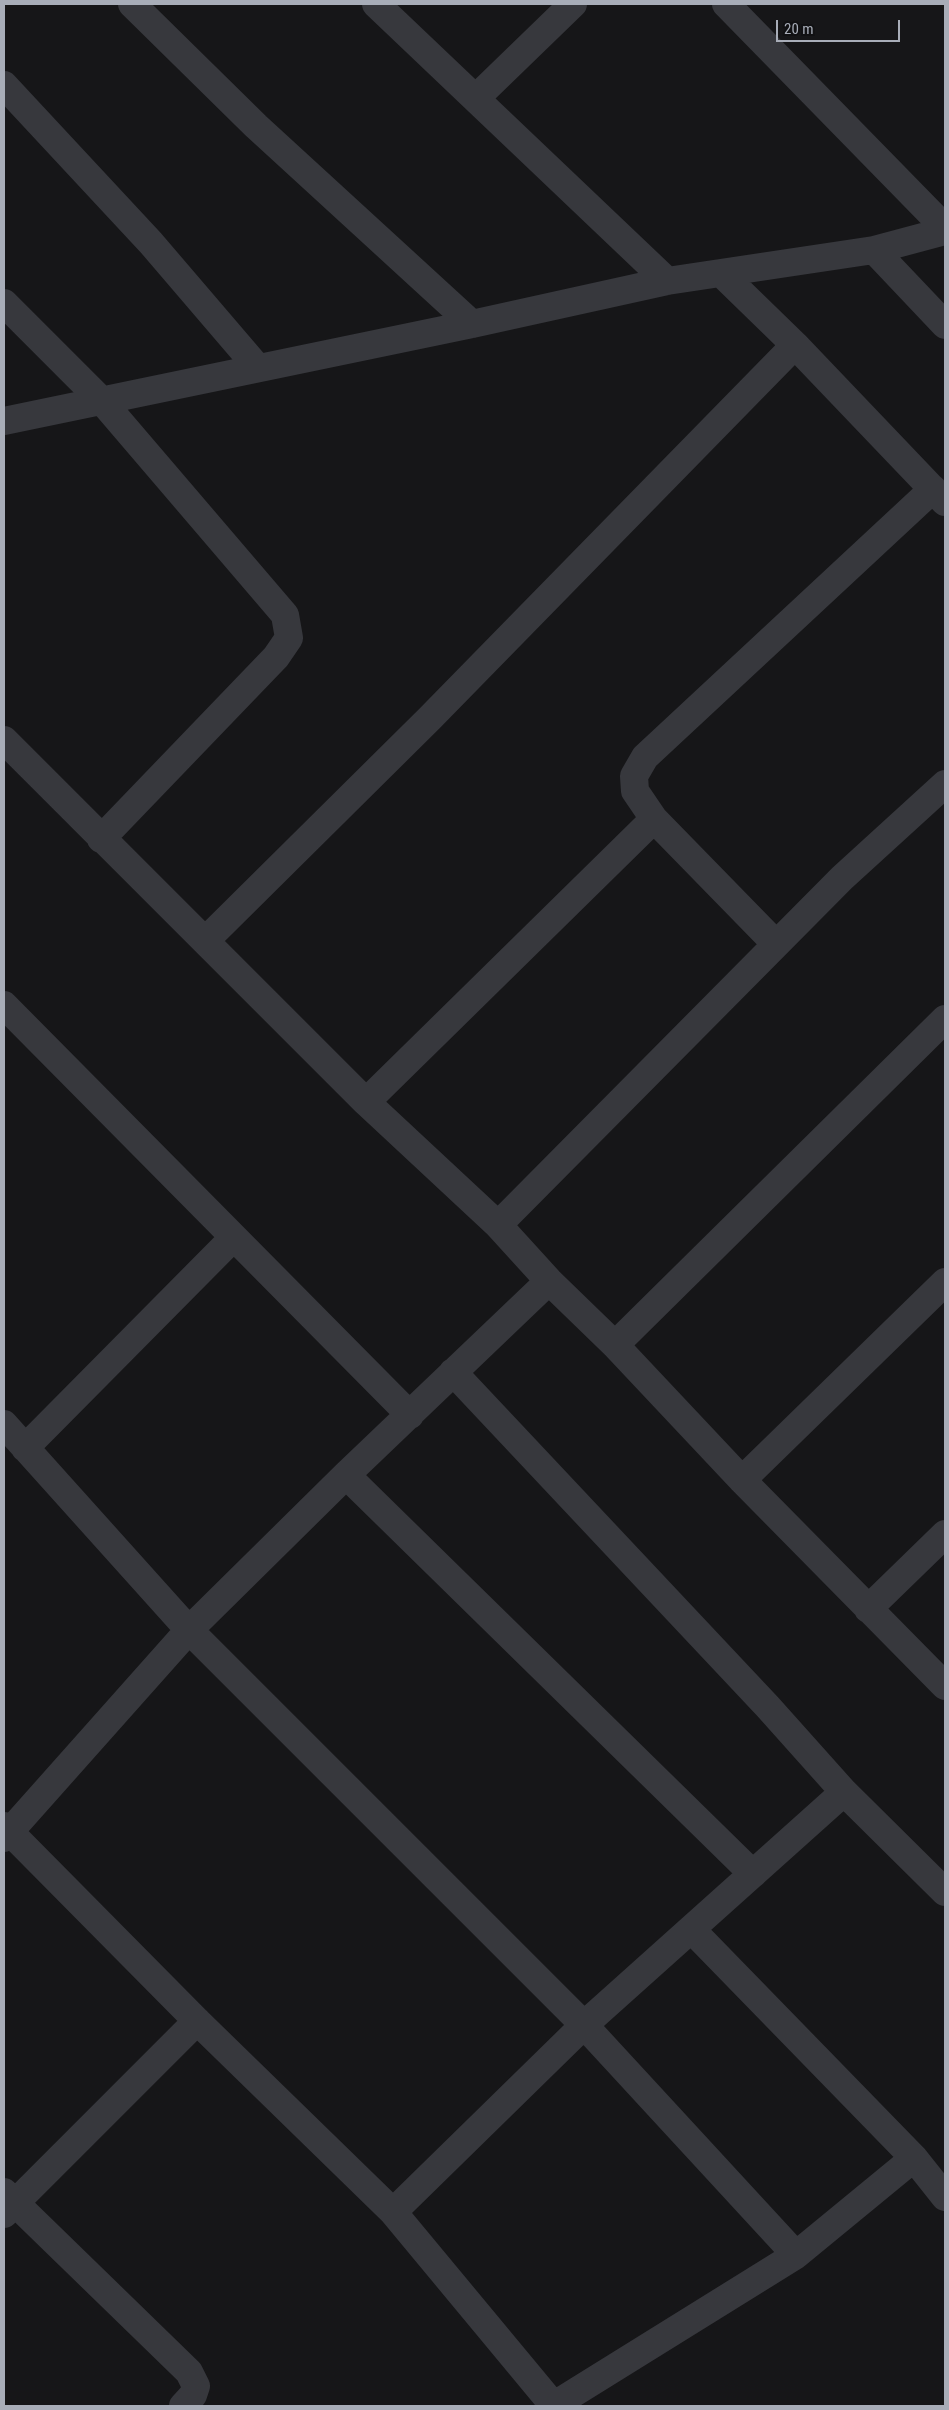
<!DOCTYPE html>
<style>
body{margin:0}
#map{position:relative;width:949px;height:2410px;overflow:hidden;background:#161618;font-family:"Roboto Condensed",sans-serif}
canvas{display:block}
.frame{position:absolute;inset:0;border:5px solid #a8adb8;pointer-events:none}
.scale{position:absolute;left:776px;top:20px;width:124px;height:22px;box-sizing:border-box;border:2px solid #a8adb8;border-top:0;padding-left:6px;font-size:15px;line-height:18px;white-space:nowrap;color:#a8adb8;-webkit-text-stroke:4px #111113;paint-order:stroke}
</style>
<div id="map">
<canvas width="949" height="2410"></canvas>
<div class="frame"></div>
<div class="scale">20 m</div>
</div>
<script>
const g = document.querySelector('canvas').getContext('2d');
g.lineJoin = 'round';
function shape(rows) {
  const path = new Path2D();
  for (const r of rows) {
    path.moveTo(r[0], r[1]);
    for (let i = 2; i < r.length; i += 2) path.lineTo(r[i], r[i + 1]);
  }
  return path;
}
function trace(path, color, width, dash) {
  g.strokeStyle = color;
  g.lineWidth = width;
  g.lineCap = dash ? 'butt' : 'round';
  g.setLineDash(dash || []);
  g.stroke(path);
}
const minor = shape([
 [132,4,256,126,472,324],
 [376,4,667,281],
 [726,4,945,228],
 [4,85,151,243,258,368],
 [476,98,573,4],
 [874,250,945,325],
 [721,273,795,345,945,502],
 [4,303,102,401,285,615,289,638,276,657,101,839],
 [4,421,472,324,667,281,874,250,945,231],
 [4,740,366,1102,498,1225,549,1281,615,1345,742,1480,945,1686],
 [205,941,430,718,795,345],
 [776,944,654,819,635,791,634,776,645,757,933,489],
 [4,1005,410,1415],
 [366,1102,654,819],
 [498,1225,842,878,945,784],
 [615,1345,945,1019],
 [453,1372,768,1707,844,1792,945,1892],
 [4,1424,189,1630,584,2025,796,2255],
 [25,1448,233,1238],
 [346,1475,753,1874],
 [742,1480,945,1282],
 [868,1609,945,1534],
 [4,1826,197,2021,393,2212,554,2406],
 [4,1838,189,1630,346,1475,549,1281],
 [692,1930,914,2158,945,2197],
 [4,2192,189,2372,196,2386,193,2395,183,2406],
 [393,2212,584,2025,844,1792],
 [4,2214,197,2021],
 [553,2406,796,2255,914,2158]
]);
trace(minor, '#37383d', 28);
</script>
